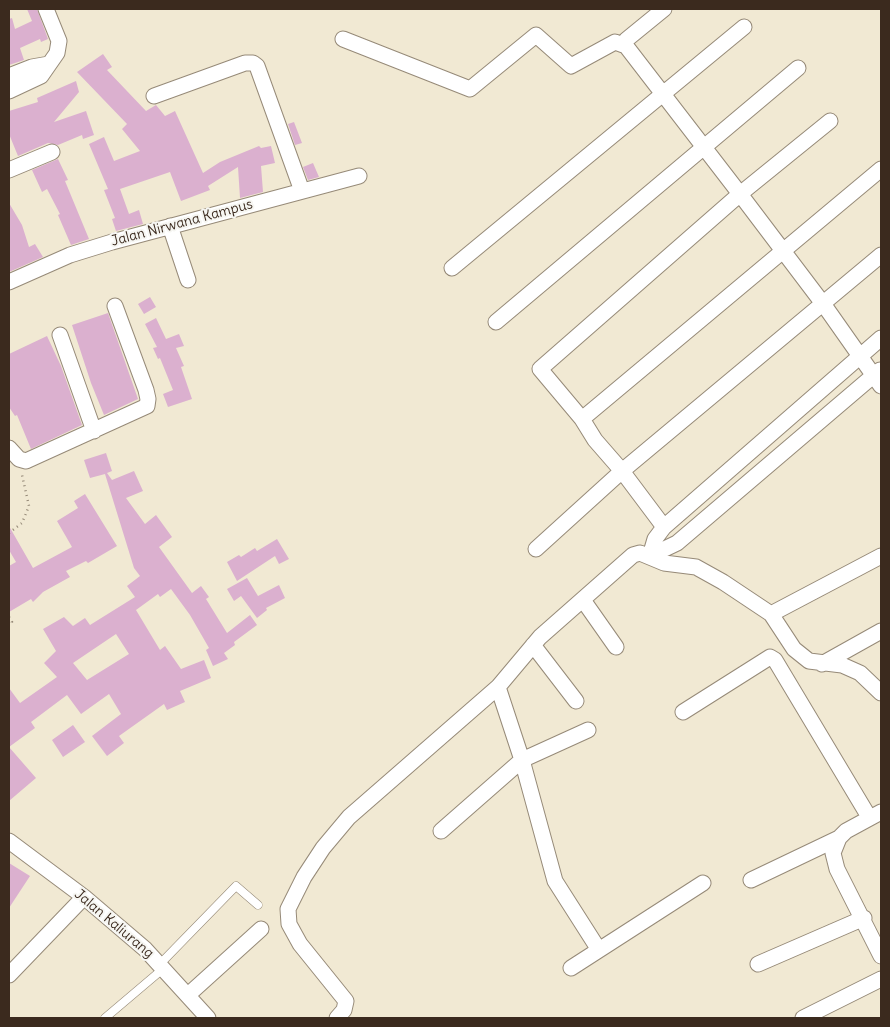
<!DOCTYPE html>
<style>
body{margin:0}
#map{position:relative;width:890px;height:1027px;overflow:hidden;background:#f1e9d3;font-family:Delius,sans-serif}
canvas{display:block}
.frame{position:absolute;inset:0;border:10px solid #3b2a1e;pointer-events:none}
</style>
<div id="map">
<canvas width="890" height="1027"></canvas>
<div class="frame"></div>
</div>
<script>
const g = document.querySelector('canvas').getContext('2d');
g.lineJoin = 'round';
function paint(path, color) {
  g.fillStyle = color;
  g.fill(path, 'evenodd');
}
function shape(rows) {
  const path = new Path2D();
  for (const r of rows) {
    path.moveTo(r[0], r[1]);
    for (let i = 2; i < r.length; i += 2) path.lineTo(r[i], r[i + 1]);
  }
  return path;
}
function trace(path, color, width, dash) {
  g.strokeStyle = color;
  g.lineWidth = width;
  g.lineCap = dash ? 'butt' : 'round';
  g.setLineDash(dash || []);
  g.stroke(path);
}
function label(font, color, halo, rows, align = 'center') {
  g.font = font + ' Delius,sans-serif';
  g.lineWidth = 4;
  g.setLineDash([]);
  g.textBaseline = 'middle';
  g.strokeStyle = halo;
  g.fillStyle = color;
  for (const [text, x, y, turn = 0] of rows) {
    g.save();
    g.translate(x, y);
    g.rotate((+turn || 0) * Math.PI / 180);
    g.textAlign = isNaN(turn) ? turn : align;
    if (halo) g.strokeText(text, 0, 0);
    g.fillText(text, 0, 0);
    g.restore();
  }
}
const building = shape([
 [27,9,37,9,48,39,41,42,40,39,20,48,24,60,9,65,9,19,12,18,15,29,32,21],
 [103,54,112,67,107,70,146,111,156,105,165,116,175,111,203,173,220,162,259,146,261,148,271,146,275,163,261,166,263,192,240,198,238,167,208,186,210,190,181,201,170,172,120,189,129,214,139,210,143,224,116,231,112,219,115,218,104,190,108,189,89,144,104,137,114,161,140,151,122,129,127,124,77,72],
 [76,81,79,92,54,122,86,111,94,135,83,139,82,135,58,145,48,143,18,156,9,134,9,111,38,102,37,98],
 [294,122,302,143,295,145,288,124],
 [58,159,68,180,65,181,89,239,71,245,58,215,60,214,47,189,42,192,32,170],
 [313,163,319,177,308,180,303,167],
 [9,203,22,225,29,247,35,244,43,257,9,272],
 [150,297,156,307,144,314,138,304],
 [108,313,138,399,104,415,91,383,72,325],
 [156,318,166,339,179,334,184,346,176,348,184,366,181,367,192,399,168,407,163,394,173,390,160,358,158,359,153,348,157,347,145,324],
 [47,336,61,366,82,425,31,449,17,415,15,416,9,407,9,354],
 [106,453,112,471,107,473,112,480,134,471,143,491,126,498,145,524,156,515,172,537,159,547,192,593,201,586,209,597,206,599,227,633,250,615,257,625,234,642,235,645,224,653,228,659,213,666,206,650,209,648,190,615,171,589,160,597,158,594,136,610,160,650,165,646,181,669,204,660,211,678,180,691,185,702,167,710,164,704,119,736,124,743,107,756,92,736,121,714,109,694,81,714,67,695,31,722,35,728,9,747,36,778,9,801,9,688,20,703,57,677,44,663,56,651,43,629,64,617,73,626,85,618,90,625,135,597,127,586,140,576,134,568,105,474,90,478,84,460],
 [116,634,129,654,87,680,73,663],
 [85,494,117,546,88,563,86,561,66,571,70,577,43,592,33,602,31,599,9,612,9,566,16,562,9,550,9,526,33,568,72,547,57,521,78,508,74,501],
 [277,539,289,559,279,564,275,556,237,581,227,562,239,555,241,557,255,548,257,551],
 [247,578,258,596,279,585,285,598,266,608,267,610,257,618,241,596,234,601,227,589],
 [73,725,85,742,63,757,52,740],
 [9,863,30,876,9,908]
]);
const path = shape([
 [9,533,22,523,29,506,22,475],
 [9,617,12,622,9,625]
]);
const service = shape([
 [160,964,236,886,258,905],
 [105,1018,164,968]
]);
const minor = shape([
 [664,9,626,40,626,46,740,194,830,121],
 [343,39,470,89,536,35,571,66,615,42,626,46],
 [9,76,32,67,49,64],
 [9,91,41,76,57,53,59,41,46,9],
 [154,96,245,63,253,63,257,66,302,191],
 [9,170,52,152],
 [170,226,188,280],
 [452,268,744,27],
 [9,282,70,255,112,242,359,176],
 [496,322,798,68],
 [60,335,94,431],
 [880,370,677,543,650,556,655,539,664,527,881,338],
 [582,419,881,169],
 [9,448,19,459,26,461,147,406,148,399,146,390,115,306],
 [664,527,622,471,595,440,582,419,540,369,740,194,824,305,881,386],
 [536,549,622,471,881,255],
 [583,600,616,647],
 [771,614,881,556],
 [533,645,576,701],
 [822,664,881,631],
 [498,687,522,760,555,881,599,950],
 [683,712,770,657,775,660,869,817],
 [881,812,846,831,839,838,833,853,837,869,881,956],
 [441,831,522,760,588,730],
 [9,841,84,897,145,949,208,1018],
 [751,880,839,838],
 [758,964,864,918],
 [571,968,703,883],
 [9,975,84,897],
 [188,995,261,929],
 [337,1018,344,1010,346,1001,300,944,289,924,288,909,304,877,323,848,349,817,498,687,540,637,633,555,640,553,664,563,696,567,723,582,771,614,794,649,809,661,842,665,860,673,881,693],
 [803,1018,881,979]
]);
const streetNames = [
 ["Jalan Nirwana Kampus",182,223,-15],
 ["Jalan Kaliurang",114,924,40]
];
paint(building, '#dbb0cf');
trace(service, '#968a78', 9);
trace(minor, '#968a78', 17);
trace(path, '#968a78', 2.5, [1, 4]);
trace(service, '#fff', 8);
trace(minor, '#fff', 15);
label('14px', '#3b2a1e', '#f6f6f2', streetNames);
</script>
